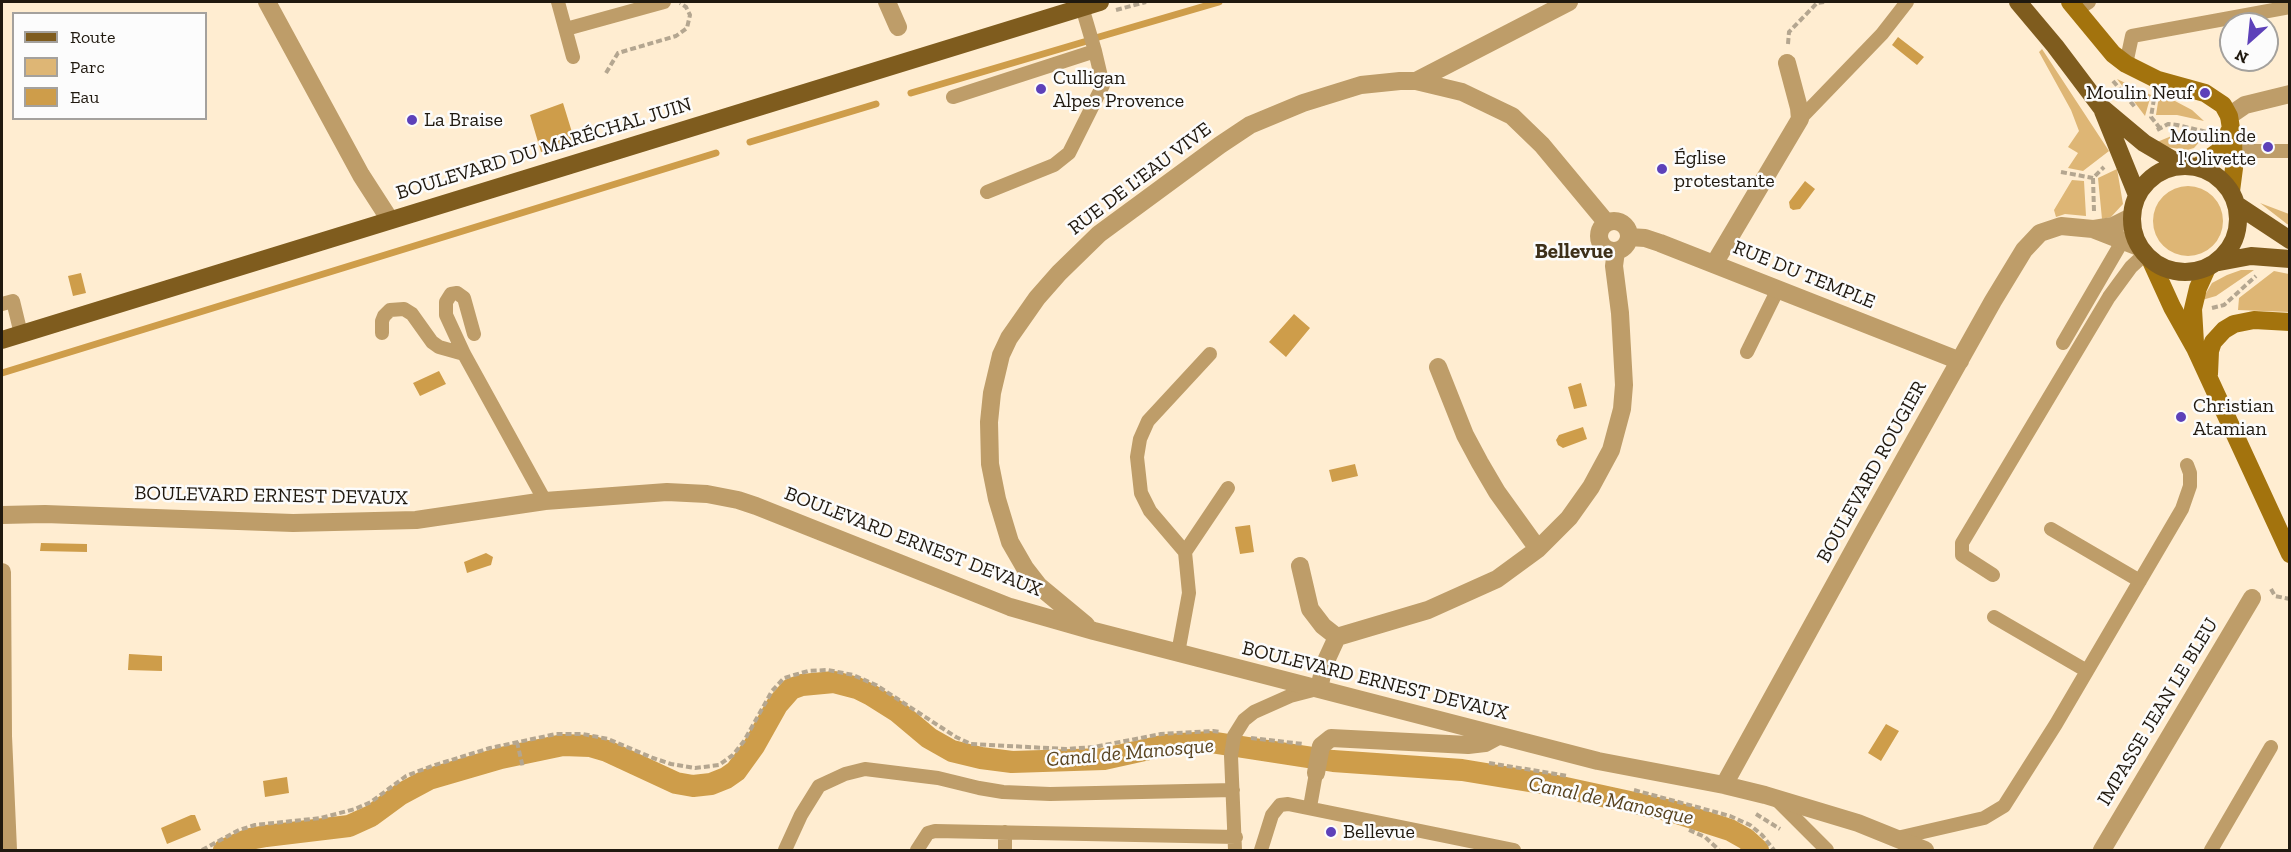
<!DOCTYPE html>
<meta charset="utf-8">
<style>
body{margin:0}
#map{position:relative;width:2291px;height:852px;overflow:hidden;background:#ffedd1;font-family:"Zilla Slab",serif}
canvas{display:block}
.frame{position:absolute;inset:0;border:3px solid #20190f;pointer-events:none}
.legend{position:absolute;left:12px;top:12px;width:195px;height:108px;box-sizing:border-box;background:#fcfcfc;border:2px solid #a4a19d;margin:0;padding:8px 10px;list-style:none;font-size:18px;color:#20190f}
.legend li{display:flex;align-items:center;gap:12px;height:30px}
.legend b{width:30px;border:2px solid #a4a19d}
.north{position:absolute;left:2219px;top:12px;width:60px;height:60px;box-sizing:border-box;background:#fcfcfc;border:2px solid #a4a19d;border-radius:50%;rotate:207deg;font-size:16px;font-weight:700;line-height:24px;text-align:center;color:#20190f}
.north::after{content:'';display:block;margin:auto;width:21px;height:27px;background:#5d41b9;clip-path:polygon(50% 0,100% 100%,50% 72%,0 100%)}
</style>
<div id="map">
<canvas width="2291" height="852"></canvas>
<div class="frame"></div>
<ul class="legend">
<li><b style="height:8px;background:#7f5c1e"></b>Route</li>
<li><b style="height:16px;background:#deb675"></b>Parc</li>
<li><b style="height:16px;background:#ce9d4a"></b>Eau</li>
</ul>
<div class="north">N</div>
</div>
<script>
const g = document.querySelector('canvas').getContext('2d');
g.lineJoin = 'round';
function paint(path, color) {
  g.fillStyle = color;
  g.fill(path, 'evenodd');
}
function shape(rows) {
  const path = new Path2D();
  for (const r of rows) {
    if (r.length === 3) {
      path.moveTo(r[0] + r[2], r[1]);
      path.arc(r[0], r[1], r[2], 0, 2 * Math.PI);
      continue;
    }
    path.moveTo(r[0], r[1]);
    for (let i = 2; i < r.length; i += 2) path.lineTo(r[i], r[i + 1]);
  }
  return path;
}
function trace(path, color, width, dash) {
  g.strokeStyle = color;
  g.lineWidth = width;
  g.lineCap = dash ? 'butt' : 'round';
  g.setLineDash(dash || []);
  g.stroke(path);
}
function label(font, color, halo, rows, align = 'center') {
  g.font = font + ' "Zilla Slab",serif';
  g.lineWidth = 5;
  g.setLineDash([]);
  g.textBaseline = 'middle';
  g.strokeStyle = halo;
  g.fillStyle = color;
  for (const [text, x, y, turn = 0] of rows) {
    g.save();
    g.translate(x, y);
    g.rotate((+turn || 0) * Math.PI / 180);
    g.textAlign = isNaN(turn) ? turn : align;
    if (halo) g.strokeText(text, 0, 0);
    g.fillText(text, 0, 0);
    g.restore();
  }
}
const green = shape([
 [2042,49,2109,151,2083,171,2068,168,2078,153,2068,147,2079,131,2071,110,2039,52],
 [2117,79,2151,95,2145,116],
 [2159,96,2175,101,2192,110,2204,121,2177,115,2156,115],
 [2174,135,2187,135,2201,140,2194,148,2187,150,2166,147,2157,142],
 [2117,169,2123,204,2111,217,2102,219,2098,178],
 [2072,180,2084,181,2086,216,2065,214,2056,217,2054,210],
 [2188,221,35],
 [2260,203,2289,214,2289,225,2287,224],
 [2241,270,2254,270,2216,296,2202,300,2212,283,2227,275],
 [2274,271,2289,274,2289,312,2238,310,2239,298]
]);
const water = shape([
 [1898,37,1924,57,1917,65,1892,45],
 [563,103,575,142,541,152,530,115],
 [1805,181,1815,189,1800,209,1793,210,1790,208,1789,202],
 [81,273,86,293,73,296,68,276],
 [1294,314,1310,328,1286,357,1269,342],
 [439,371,446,384,420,396,413,383],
 [1581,383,1587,406,1574,409,1568,387],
 [1583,427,1587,439,1563,448,1558,445,1556,440,1559,435],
 [1355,464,1358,476,1332,482,1329,470],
 [1250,525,1254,552,1240,554,1235,527],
 [41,543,87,544,87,552,40,551],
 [486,553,493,557,491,565,467,573,464,562],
 [129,654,162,656,162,671,128,670],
 [1886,724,1899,731,1881,761,1868,753],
 [287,777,289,793,265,797,263,781],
 [191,815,195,815,201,830,167,844,161,828]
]);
const stream = shape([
 [1092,39,1219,2],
 [911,93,1087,41],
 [750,142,876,104],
 [2,373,716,153]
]);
const canal = shape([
 [224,850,250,839,266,836,349,826,371,816,401,794,429,779,501,758,563,745,590,746,607,751,676,783,693,786,711,784,726,778,736,771,754,746,777,705,791,689,802,685,834,682,857,688,871,695,898,712,929,738,952,751,981,758,1012,762,1104,759,1167,745,1210,742,1333,761,1462,770,1547,784,1671,811,1730,830,1746,839,1758,850]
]);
const path = shape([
 [1116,10,1146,2],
 [1788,44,1789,32,1817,3,1824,2],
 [606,73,618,53,676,36,687,28,690,15,686,7,680,3],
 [2113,81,2135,107],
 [2154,99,2151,117,2159,127],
 [2157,130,2168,124,2177,125,2207,132],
 [2061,172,2093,178],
 [2094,211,2093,178,2104,167],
 [2212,308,2224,305,2256,276],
 [2271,589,2275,596,2290,599],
 [1251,738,1303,744],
 [517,742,523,768],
 [1489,763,1568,776],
 [1634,790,1730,816,1750,825,1762,835,1774,850],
 [1756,814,1780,829],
 [1689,830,1705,837,1719,850],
 [202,850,239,830,255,825,321,818,355,809,371,802,406,776,432,766,490,748,556,734,583,734,608,739,653,758,671,764,695,768,719,765,733,755,744,741,772,691,784,678,808,671,828,670,853,675,876,685,956,737,971,744,1066,749,1094,747,1161,734,1213,731,1220,732]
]);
const lane = shape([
 [558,2,573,57],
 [2076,10,2089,2],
 [566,29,664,2],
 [2126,64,2132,36,2290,7],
 [953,97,1095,51,1082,7],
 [1800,119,1882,34,1907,2],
 [2234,151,2290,151],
 [987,192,1054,165,1069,153,1103,85,1095,51],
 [2,304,13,301,21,334],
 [382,333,382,321,384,316,390,310,404,309,412,314,432,342,439,347,464,354],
 [474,334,464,298,457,293,451,294,446,302,446,315,464,354,545,501],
 [2063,343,2123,240],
 [1747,352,1778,289],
 [2051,529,2140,581],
 [1185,552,1228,488],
 [1993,575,1962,555,1962,543,2109,297,2131,267,2145,254],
 [1994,617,2087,671],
 [1178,653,1189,593,1185,552,1150,511,1141,493,1137,457,1140,439,1148,421,1210,354],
 [1778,801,1827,850],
 [1310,807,1316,773],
 [1005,832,1005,850],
 [1897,838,1984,818,2004,806,2056,724,2182,509,2190,486,2190,473,2187,465],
 [785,850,801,815,819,786,845,774,865,769,938,778,979,788,1003,792,1050,794,1233,790],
 [917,850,928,833,935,831,1236,837],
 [1235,850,1231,756,1234,736,1244,720,1254,712,1290,696,1317,689],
 [1261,850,1272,815,1280,805,1288,804,1514,850],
 [2211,850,2271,747]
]);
const street = shape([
 [267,2,361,175,390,220],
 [887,2,898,27],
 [1416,81,1569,2],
 [2229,116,2245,105,2290,94],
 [1614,236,15],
 [2094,229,2113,226,2131,217],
 [1629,237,1645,238,1660,243,1960,361],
 [1714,264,1800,119,1799,108,1787,63],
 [1438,367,1465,435,1480,463,1497,492,1538,549],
 [2,515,45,514,293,523,416,520,545,501,667,492,707,494,738,500,756,506,1010,607,1094,631,1598,761,1724,785,1765,795,1858,823,1925,850],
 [1300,566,1310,609,1323,626,1337,637],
 [2,572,3,736,8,850],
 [1086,625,1039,586,1025,568,1010,542,997,499,990,464,989,422,992,393,1001,355,1009,338,1037,298,1059,273,1099,234,1220,145,1250,125,1303,103,1361,85,1400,81,1416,81,1462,92,1512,116,1542,145,1606,222],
 [1319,688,1325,663,1337,637,1428,610,1497,579,1538,549,1569,518,1591,487,1611,450,1622,409,1624,385,1620,313,1614,266,1616,251],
 [1316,773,1321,746,1331,738,1468,745,1485,743,1498,736],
 [1724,785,1864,531,1993,301,2024,250,2040,233,2061,226,2093,229,2139,247],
 [2102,850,2252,598]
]);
const secondary = shape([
 [2070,2,2113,54,2126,64,2158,80,2205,93,2223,105,2229,116,2233,141,2234,168,2231,191],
 [2197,167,2219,151,2231,128],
 [2151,261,2172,307,2195,348,2290,554],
 [2195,343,2193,309,2198,288,2207,268],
 [2209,374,2210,351,2213,342,2224,330,2234,324,2254,320,2290,322]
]);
const primary = shape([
 [2018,2,2055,46,2101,107,2144,143,2183,166],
 [2103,111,2137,195],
 [2185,219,53],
 [2237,205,2290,240],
 [2219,262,2251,256,2290,259],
 [2,340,1100,2]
]);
const markers = [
 [1041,89,6,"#5d41b9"],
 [2205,93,6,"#5d41b9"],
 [412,120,6,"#5d41b9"],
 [2268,147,6,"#5d41b9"],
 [1662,169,6,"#5d41b9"],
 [2181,417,6,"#5d41b9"],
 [1331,832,6,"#5d41b9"]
];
const poiNames = [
 ["Culligan",1053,78],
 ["Alpes Provence",1053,101],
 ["Moulin Neuf",2193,93,"right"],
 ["La Braise",424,120],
 ["Moulin de",2256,136,"right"],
 ["l'Olivette",2256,159,"right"],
 ["Église",1674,158],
 ["protestante",1674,181],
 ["Christian",2193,406],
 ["Atamian",2193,429],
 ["Bellevue",1343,832]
];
const streetNames = [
 ["BOULEVARD DU MARÉCHAL JUIN",544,149,-17],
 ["RUE DE L'EAU VIVE",1140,179,-37],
 ["RUE DU TEMPLE",1804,275,22],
 ["BOULEVARD ROUGIER",1872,472,-61],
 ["BOULEVARD ERNEST DEVAUX",271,496,1],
 ["BOULEVARD ERNEST DEVAUX",913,542,21],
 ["BOULEVARD ERNEST DEVAUX",1375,681,14],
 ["IMPASSE JEAN LE BLEU",2158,712,-59]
];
const neighbourhoodNames = [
 ["Bellevue",1574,252]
];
const waterNames = [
 ["Canal de Manosque",1130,753,-5],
 ["Canal de Manosque",1611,801,12]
];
paint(green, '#deb675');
paint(water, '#ce9d4a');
trace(stream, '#ce9d4a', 7);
trace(canal, '#ce9d4a', 22);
trace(path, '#b4a690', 4, [6, 3]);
trace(lane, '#be9d69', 14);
trace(street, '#be9d69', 18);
trace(secondary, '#a3730d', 18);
trace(primary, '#7f5c1e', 18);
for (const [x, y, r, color] of markers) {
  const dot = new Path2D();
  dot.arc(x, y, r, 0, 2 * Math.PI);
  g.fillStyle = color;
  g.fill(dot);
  trace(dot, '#fcfcfc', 2);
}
label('20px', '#20190f', '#fcfcfc', poiNames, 'left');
label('20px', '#20190f', '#fcfcfc', streetNames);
label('bold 21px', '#3e3019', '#fcfcfc', neighbourhoodNames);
label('italic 21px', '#594421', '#fcfcfc', waterNames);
</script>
